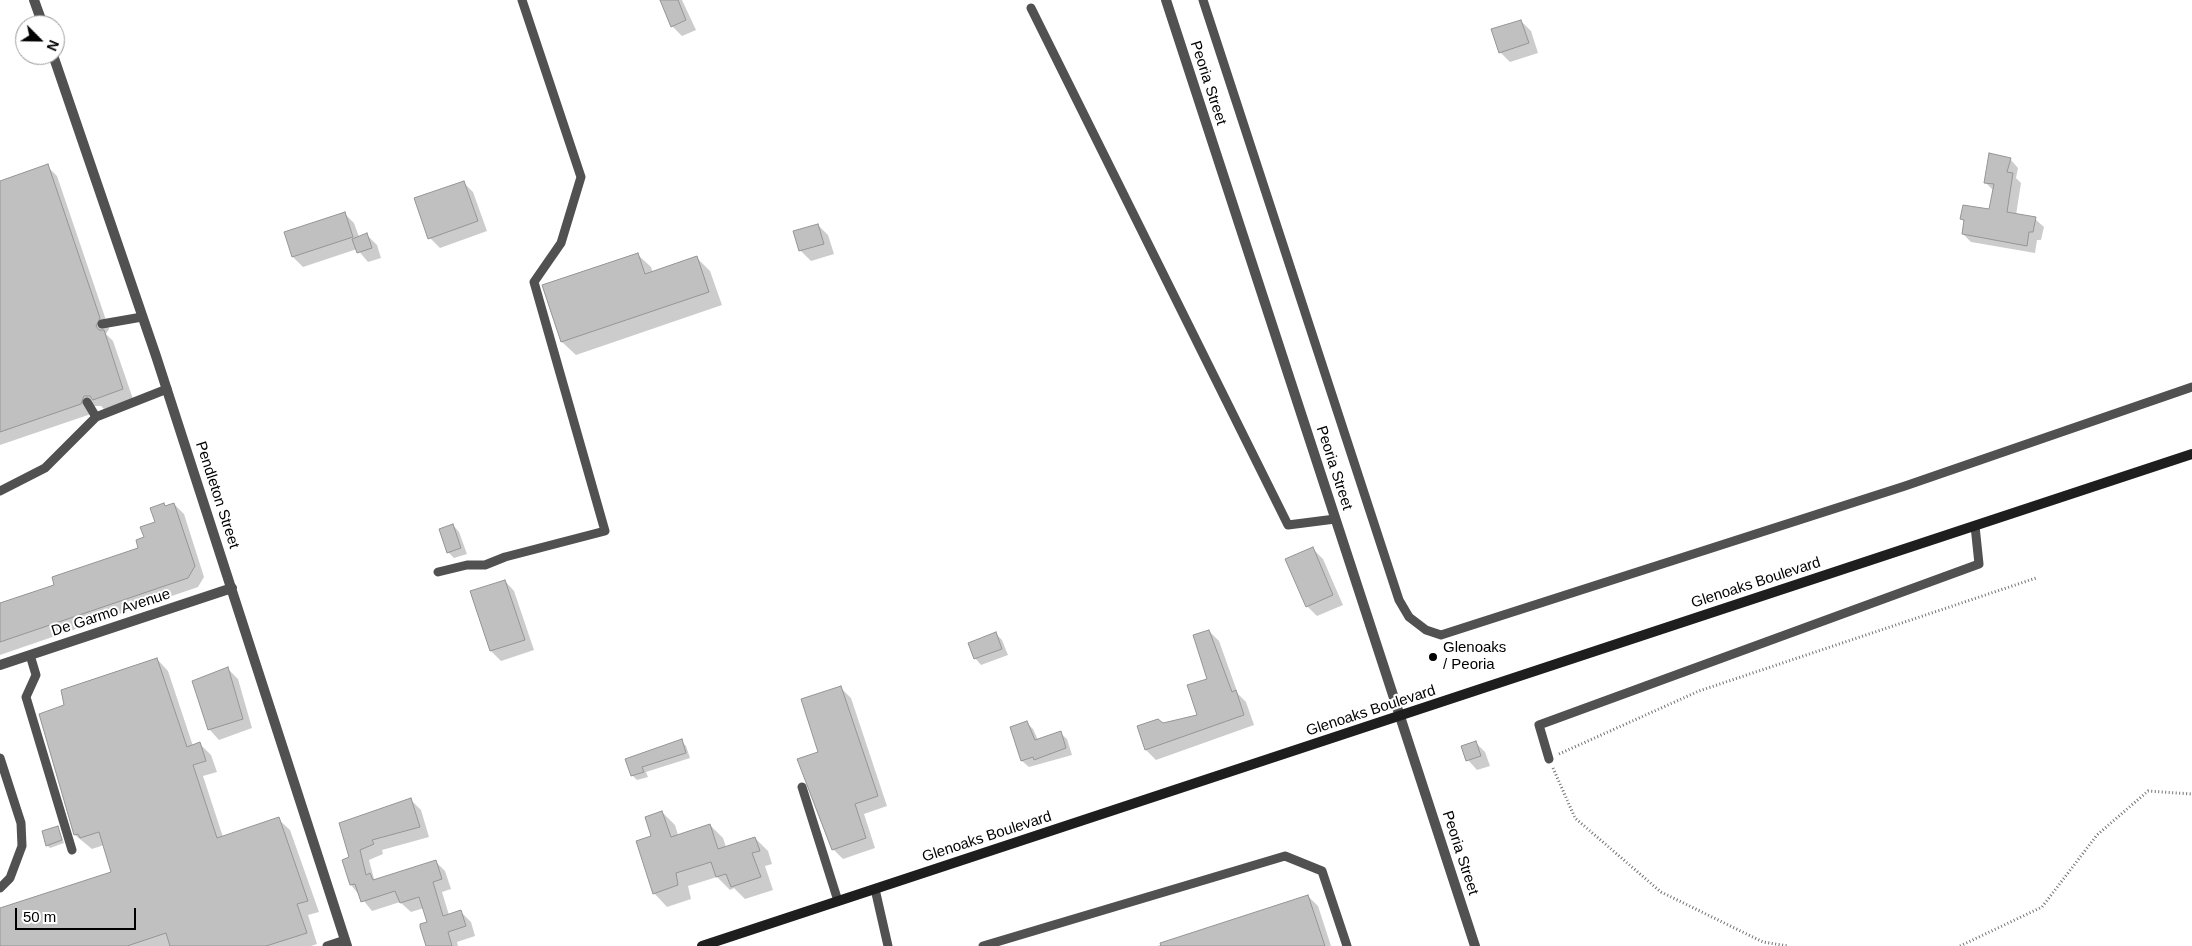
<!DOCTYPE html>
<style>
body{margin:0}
#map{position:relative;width:2192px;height:946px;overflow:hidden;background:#fff;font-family:Helvetica,sans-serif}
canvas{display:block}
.north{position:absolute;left:15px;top:15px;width:50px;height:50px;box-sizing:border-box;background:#fff;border:1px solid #999;border-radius:50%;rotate:113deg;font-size:14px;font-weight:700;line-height:20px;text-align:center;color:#000}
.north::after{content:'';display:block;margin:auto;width:18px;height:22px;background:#000;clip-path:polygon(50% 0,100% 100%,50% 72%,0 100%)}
.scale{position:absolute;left:15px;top:908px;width:121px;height:22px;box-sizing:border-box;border:2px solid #000;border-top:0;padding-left:6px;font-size:15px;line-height:18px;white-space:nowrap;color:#000;-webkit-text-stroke:4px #fff;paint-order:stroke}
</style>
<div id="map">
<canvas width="2192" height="946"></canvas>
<div class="north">N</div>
<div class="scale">50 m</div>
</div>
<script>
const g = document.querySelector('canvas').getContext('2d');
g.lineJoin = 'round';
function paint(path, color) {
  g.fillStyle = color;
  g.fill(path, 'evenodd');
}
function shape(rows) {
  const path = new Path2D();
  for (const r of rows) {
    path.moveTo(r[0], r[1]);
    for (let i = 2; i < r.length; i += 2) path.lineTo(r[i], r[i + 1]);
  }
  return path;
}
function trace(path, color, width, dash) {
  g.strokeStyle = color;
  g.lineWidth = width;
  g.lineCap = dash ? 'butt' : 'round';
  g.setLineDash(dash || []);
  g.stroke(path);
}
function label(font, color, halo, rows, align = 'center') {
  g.font = font + ' Helvetica,sans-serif';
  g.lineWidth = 4;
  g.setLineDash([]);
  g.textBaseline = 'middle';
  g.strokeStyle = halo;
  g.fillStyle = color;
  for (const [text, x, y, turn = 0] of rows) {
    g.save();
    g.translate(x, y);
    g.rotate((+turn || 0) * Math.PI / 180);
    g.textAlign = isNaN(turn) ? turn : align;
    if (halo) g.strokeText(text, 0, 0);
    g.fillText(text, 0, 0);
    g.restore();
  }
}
const shadow = shape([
 [661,0,682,0,696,30,682,36,672,26],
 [1521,21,1531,31,1538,53,1510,62,1500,52],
 [2010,159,2018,168,2016,178,2021,183,2016,215,2035,219,2044,227,2041,240,2037,240,2035,253,1971,242,1963,234,1965,222,1962,219,1990,211,1994,191,1985,182],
 [47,166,57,176,109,329,106,334,113,341,133,399,104,409,101,406,94,406,91,414,0,445,0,182],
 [463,182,473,192,487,231,440,248,430,238],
 [344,213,354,223,359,237,367,235,377,245,381,258,368,262,357,249,303,267,293,257,285,233],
 [818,225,828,235,834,254,811,261,801,251,795,232],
 [637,254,651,267,653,273,697,258,710,271,722,305,576,355,562,342,543,286],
 [174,504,184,514,204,577,198,587,0,655,0,602,1,604,56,586,140,549,145,538],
 [453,525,459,532,467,554,454,558,448,552],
 [1313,549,1323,559,1343,605,1317,616,1307,606],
 [505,581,514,591,534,650,501,661,491,651],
 [1209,631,1219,641,1238,694,1246,702,1254,725,1156,760,1146,750,1138,727,1163,725,1198,715,1209,680],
 [996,634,1002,640,1008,655,981,665,975,658],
 [157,659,168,671,193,746,200,744,211,755,217,772,203,776,223,837,278,819,290,830,319,912,308,915,317,944,311,946,0,946,0,910,113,873,104,845,92,849,75,835,65,705],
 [228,669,238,679,252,728,219,740,210,730,194,682],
 [841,688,851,698,887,806,864,814,875,848,843,859,833,849,820,753],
 [1027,723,1033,729,1038,740,1060,733,1067,739,1072,755,1029,767,1022,761,1011,728],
 [681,741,686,746,690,758,646,772,648,777,637,780,632,775,627,760],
 [1475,742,1485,752,1490,766,1477,770,1468,760],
 [411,800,421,810,429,837,382,850,383,854,369,860,374,879,376,881,435,861,445,871,451,889,442,892,449,915,461,912,471,922,475,936,457,942,458,946,426,946,428,923,424,908,411,912,400,902,372,911,351,885,344,861,351,857],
 [662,812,675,825,678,835,710,825,723,838,726,847,755,838,768,851,772,864,765,866,773,890,745,899,734,888,730,890,717,877,688,886,691,899,667,907,654,893,653,837],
 [58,827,64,843,50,848,47,845],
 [1308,896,1318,906,1331,946,1157,946]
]);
const building = shape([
 [660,0,678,0,686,20,671,27,660,0],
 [1521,20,1529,43,1499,53,1491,29,1521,20],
 [1989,153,2011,158,2007,172,2013,173,2007,212,2036,217,2033,232,2029,232,2027,246,1962,234,1964,220,1960,219,1963,205,1989,209,1994,184,1984,183,1989,153],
 [48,164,100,318,96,326,99,330,104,330,123,389,93,400,90,396,84,396,81,404,0,432,0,181,48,164],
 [464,181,478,221,428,239,414,198,464,181],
 [345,212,353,237,292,257,284,232,345,212],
 [818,224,824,244,799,251,793,231,818,224],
 [367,233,372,248,357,253,352,239,367,233],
 [638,253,645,274,697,256,709,292,561,342,542,285,638,253],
 [164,503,165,506,174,503,195,566,188,578,0,642,0,603,54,585,52,577,138,548,136,540,144,537,140,527,155,522,150,508,164,503],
 [453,524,461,548,447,553,439,529,453,524],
 [1313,547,1333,595,1306,607,1285,559,1313,547],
 [505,580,525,640,490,651,470,591,505,580],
 [1209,630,1232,692,1236,690,1244,715,1145,750,1137,726,1158,719,1163,723,1197,715,1187,685,1207,679,1193,635,1209,630],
 [996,632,1002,649,974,659,968,643,996,632],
 [157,658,187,747,200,742,206,761,193,765,217,838,279,817,308,901,297,904,307,933,266,946,170,946,166,933,127,946,0,946,0,908,111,872,99,832,80,838,78,834,74,835,39,714,64,705,61,690,157,658],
 [228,667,243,719,208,730,192,681,228,667],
 [841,686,878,796,855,804,866,838,832,850,797,759,818,752,801,699,841,686],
 [1027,721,1035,740,1061,731,1066,748,1034,760,1033,757,1021,761,1010,727,1027,721],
 [682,739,686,753,642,767,644,772,631,776,625,759,682,739],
 [1476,741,1481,756,1466,761,1461,746,1476,741],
 [411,798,420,827,372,840,374,844,360,850,366,875,370,873,373,880,436,860,442,879,433,882,443,916,461,910,466,926,448,932,452,946,426,946,420,927,420,924,427,922,419,897,400,903,395,891,361,902,355,884,350,885,342,860,349,857,339,823,411,798],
 [662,811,671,837,710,824,718,849,755,837,760,851,752,853,761,877,731,887,726,874,716,877,711,862,676,873,678,885,653,894,636,841,651,836,645,817,662,811],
 [58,826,62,840,46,846,42,831,58,826],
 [1308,895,1325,946,1161,946,1160,943,1308,895]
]);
const path = shape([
 [1559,754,1699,691,2036,578],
 [1553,768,1575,818,1661,892,1763,942,1788,946],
 [1960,946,2042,907,2097,835,2148,791,2192,794]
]);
const service = shape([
 [1203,0,1399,600,1409,617,1426,630,1441,635,1905,486,2192,387],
 [1031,8,1288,525,1335,519],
 [102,324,142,317],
 [87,402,96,417],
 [0,491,45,468,96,417,167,389],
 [438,572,467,565,485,565,505,557,605,531,534,282,561,243,581,177,522,0],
 [30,655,36,675,26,697,72,850],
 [0,758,21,823,22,846,10,878,0,888],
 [1549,759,1539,725,1979,564,1975,526],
 [802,787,838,901],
 [875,889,888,946],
 [327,946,345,940],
 [983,946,1285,856,1322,871,1347,946]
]);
const minor = shape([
 [34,0,43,25],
 [1166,0,1475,946],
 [53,55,156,356,347,946],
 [0,665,232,588]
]);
const secondary = shape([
 [702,946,2192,454]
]);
const markers = [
 [1433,657,5,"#000"]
];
const streetNames = [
 ["Peoria Street",1208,83,72],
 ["Peoria Street",1334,468,72],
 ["Pendleton Street",217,495,72],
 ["Glenoaks Boulevard",1756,583,-18],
 ["De Garmo Avenue",111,613,-18],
 ["Glenoaks Boulevard",1371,711,-18],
 ["Glenoaks Boulevard",987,837,-18],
 ["Peoria Street",1460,853,72]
];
const poiNames = [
 ["Glenoaks",1443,648],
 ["/ Peoria",1443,665]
];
paint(shadow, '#0003');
paint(building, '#c0c0c0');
trace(building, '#959595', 1);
trace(path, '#737373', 3, [1, 2.5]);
trace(service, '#515151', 9);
trace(minor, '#515151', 10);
trace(secondary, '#1e1e1e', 10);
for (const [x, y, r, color] of markers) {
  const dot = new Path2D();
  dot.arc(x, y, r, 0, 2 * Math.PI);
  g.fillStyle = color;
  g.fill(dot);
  trace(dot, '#fff', 2);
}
label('15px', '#000', '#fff', streetNames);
label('15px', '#000', '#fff', poiNames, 'left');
</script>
